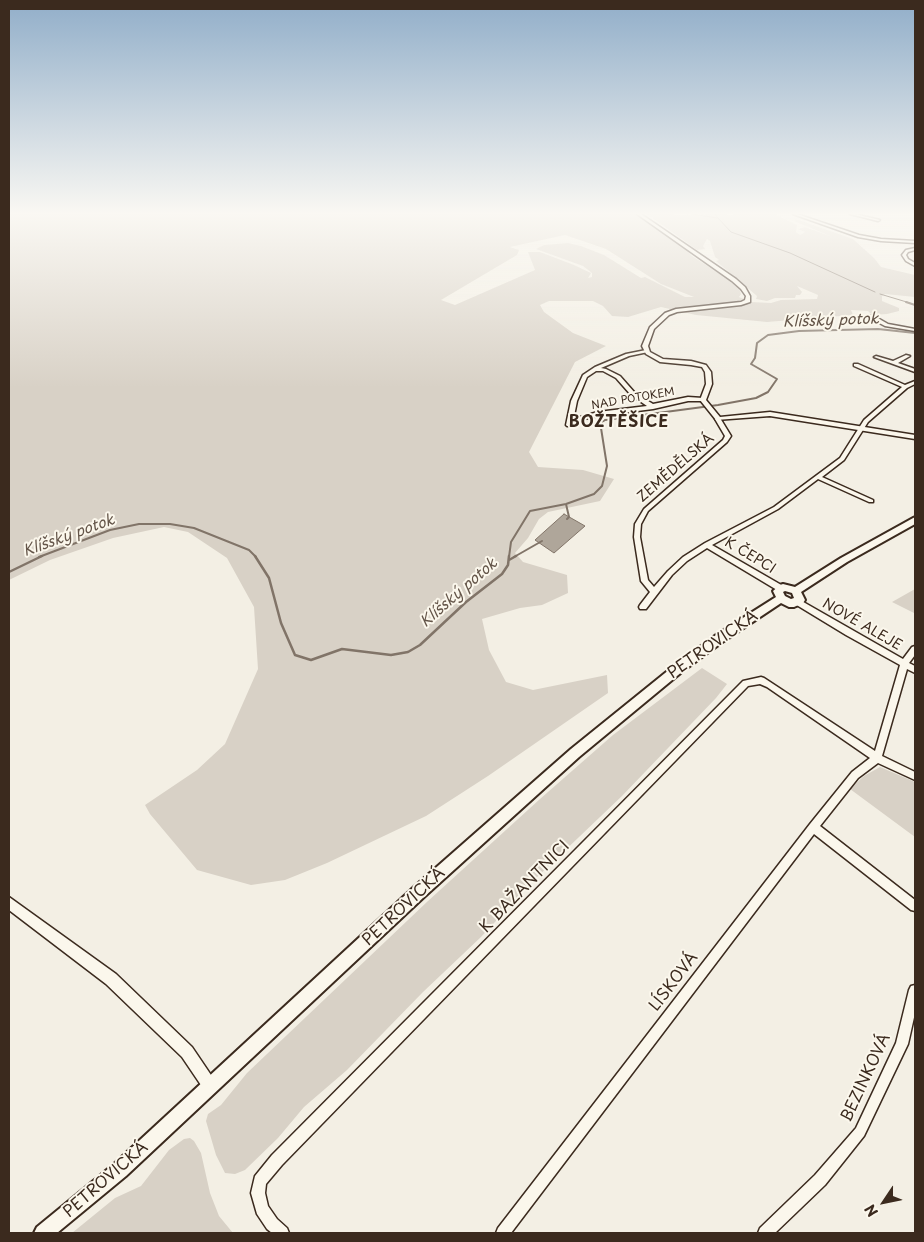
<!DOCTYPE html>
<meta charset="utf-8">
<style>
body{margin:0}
#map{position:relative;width:924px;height:1242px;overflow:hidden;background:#f3efe4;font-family:"Playpen Sans",sans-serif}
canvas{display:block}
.frame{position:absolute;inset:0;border:10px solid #3b2a1e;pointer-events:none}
.north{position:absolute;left:859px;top:1177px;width:50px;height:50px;-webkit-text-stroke:4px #fbf7ec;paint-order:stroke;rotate:236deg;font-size:14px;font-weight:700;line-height:20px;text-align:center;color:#3b2a1e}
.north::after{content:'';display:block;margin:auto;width:18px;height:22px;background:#3b2a1e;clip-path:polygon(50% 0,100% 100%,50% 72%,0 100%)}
</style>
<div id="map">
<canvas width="924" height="1242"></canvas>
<div class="frame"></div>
<div class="north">N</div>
</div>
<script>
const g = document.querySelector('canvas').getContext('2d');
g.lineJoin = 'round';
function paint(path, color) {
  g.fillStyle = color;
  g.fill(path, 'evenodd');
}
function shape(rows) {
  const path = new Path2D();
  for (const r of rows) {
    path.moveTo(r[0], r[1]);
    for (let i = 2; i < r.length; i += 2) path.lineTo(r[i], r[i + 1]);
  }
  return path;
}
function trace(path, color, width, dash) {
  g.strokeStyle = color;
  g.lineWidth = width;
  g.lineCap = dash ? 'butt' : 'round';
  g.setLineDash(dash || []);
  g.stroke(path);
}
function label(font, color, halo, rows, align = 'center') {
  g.font = font + ' "Playpen Sans",sans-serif';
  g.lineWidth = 4;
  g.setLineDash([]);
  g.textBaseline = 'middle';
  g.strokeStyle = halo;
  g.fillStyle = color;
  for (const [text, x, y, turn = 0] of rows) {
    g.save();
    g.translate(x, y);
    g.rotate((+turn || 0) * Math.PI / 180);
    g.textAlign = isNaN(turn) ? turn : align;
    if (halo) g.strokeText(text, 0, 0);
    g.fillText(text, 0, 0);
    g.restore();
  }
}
const green = shape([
 [9,214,638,214,682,245,692,256,731,281,739,288,741,294,739,297,751,302,771,303,781,300,817,299,818,295,797,286,802,292,800,295,796,295,795,298,775,298,767,301,756,299,757,296,716,261,719,260,715,257,710,241,707,239,703,246,705,249,697,250,647,214,733,215,732,214,775,214,797,225,796,232,800,235,805,232,798,229,805,227,830,236,794,221,796,219,853,239,874,258,881,267,915,275,915,297,885,294,882,296,882,301,899,308,899,311,887,314,872,315,868,311,851,310,853,315,767,322,696,315,661,307,628,317,612,316,603,306,593,301,549,301,540,305,544,312,573,333,606,346,575,362,529,452,538,467,583,470,614,479,600,501,548,512,539,519,528,538,515,553,523,562,567,575,568,593,542,605,520,608,482,619,489,650,506,682,533,690,607,675,608,693,488,776,426,816,327,863,285,880,251,885,197,870,150,814,145,805,197,770,225,744,258,669,254,607,227,558,188,532,164,527,113,538,50,560,9,580],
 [565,235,606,249,661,284,694,297,685,297,645,277,641,278,604,255,581,246,568,243,544,245,536,249,583,266,592,273,592,277,588,278,591,273,574,265,540,252,528,252,535,270,455,305,441,300,517,255,519,250,510,247],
 [915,589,914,613,892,602],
 [702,668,727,684,716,698,622,796,535,879,481,937,423,992,347,1070,304,1107,278,1138,245,1170,235,1174,225,1173,216,1155,206,1121,208,1114,221,1105,247,1073,428,901,540,799,613,735],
 [880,767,915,782,915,837,850,789,864,776],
 [190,1138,194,1141,201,1153,210,1193,219,1216,233,1233,72,1233,115,1198,141,1186,169,1150,184,1139]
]);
const water = shape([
 [564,514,585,526,554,553,535,540,564,514]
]);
const streamFar2 = shape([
 [692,214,717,218],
 [715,214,716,216],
 [717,217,731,232,790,253,875,292],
 [880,294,910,303]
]);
const streamFar1 = shape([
 [906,302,915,305],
 [566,504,569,517,567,519],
 [39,557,110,530,139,524,170,524,194,528,249,550,256,557],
 [509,557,511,542,530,511,566,504,594,494,602,486,607,466,601,428,602,422,605,420,718,405,756,398,768,392,777,379,751,364,755,358,757,343,768,335,799,331,878,329,915,333],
 [514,557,542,541]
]);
const stream = shape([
 [255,556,269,578,281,623,295,655,311,660,342,649,391,655,408,652,420,645,466,602,502,574,508,565,509,556],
 [509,560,516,556],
 [9,572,42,556]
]);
const minor = shape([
 [793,214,797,214,859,235,881,239,915,241,915,243,881,241,858,237,793,214],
 [850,214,855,214,880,220,878,221,850,214],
 [915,248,915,250,908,252,906,255,908,259,915,263,915,266,906,261,902,255,906,250,915,248],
 [870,316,874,316,888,324,915,329,915,331,885,326,870,318,870,316],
 [646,350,648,350,648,352,629,356,601,368,606,369,620,376,635,393,653,404,688,397,703,398,705,399,705,401,688,401,653,409,598,416,584,419,571,426,567,426,566,425,571,401,583,375,595,367,626,354,646,350],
 [596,371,603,371,616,378,631,395,647,406,598,412,580,417,573,421,577,401,587,377,596,371],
 [906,355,910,356,898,363,915,369,915,372,874,357,876,356,893,361,906,355],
 [854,364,858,364,905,385,915,381,915,384,907,388,868,422,844,460,822,477,873,500,873,502,869,502,818,479,778,509,712,545,783,586,784,588,783,590,777,590,707,548,687,561,672,575,646,609,640,609,639,607,640,605,650,592,641,581,634,537,635,524,644,509,723,440,725,436,715,419,716,418,720,418,731,436,727,442,648,511,641,524,640,537,648,580,654,587,668,571,683,557,705,543,774,507,840,458,864,420,902,387,854,366,854,364],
 [798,599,903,659,912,647,915,646,915,655,909,663,915,666,915,673,907,669,882,756,915,772,915,780,878,763,858,778,820,826,915,900,915,911,911,910,814,834,511,1233,496,1233,498,1228,810,824,852,772,870,758,767,687,760,684,748,686,282,1165,266,1184,265,1193,268,1206,277,1219,287,1228,289,1233,272,1233,267,1229,257,1214,251,1193,255,1176,272,1155,743,681,761,677,764,678,875,751,900,665,846,635,795,604,794,602,798,599],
 [915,985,915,1013,908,1044,864,1136,825,1185,775,1233,758,1233,760,1228,815,1175,856,1128,896,1043,909,990,911,986,915,985]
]);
const tertiary = shape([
 [637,214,641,214,736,279,745,287,750,296,750,302,741,305,677,312,669,315,654,329,648,346,650,352,663,359,691,361,706,365,711,372,712,384,706,400,720,417,770,412,915,435,915,439,770,416,716,420,700,400,706,384,705,372,702,367,691,365,660,362,646,354,642,346,650,327,665,313,676,309,741,302,745,300,746,296,741,289,732,281,637,214],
 [9,897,116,974,192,1047,215,1081,217,1086,215,1091,210,1093,205,1091,182,1057,106,984,9,910,9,897]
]);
const secondary = shape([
 [915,517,915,524,847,562,801,592,805,600,803,603,794,607,789,607,781,603,724,641,683,671,579,757,424,897,126,1176,57,1233,34,1233,37,1227,114,1164,414,887,571,749,675,665,716,635,776,597,773,591,780,585,783,584,795,587,841,558,915,517],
 [785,591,792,593,794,598,791,599,785,596,783,592,785,591]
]);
const farStreetnames = [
 ["NAD POTOKEM",633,399,-10]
];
const streetNames = [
 ["ZEMĚDĚLSKÁ",676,468,-41],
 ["K ČEPCI",750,556,31],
 ["NOVÉ ALEJE",862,625,30]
];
const waterNames = [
 ["Klíšský potok",831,321,-2],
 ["Klíšský potok",69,536,-20],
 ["Klíšský potok",459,593,-41]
];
const farDistrictnames = [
 ["BOŽTĚŠICE",619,423]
];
const nearStreetnames = [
 ["PETROVICKÁ",713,645,-35],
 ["K BAŽANTNICI",525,887,-46],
 ["PETROVICKÁ",404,907,-43],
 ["LÍSKOVÁ",674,982,-53],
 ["BEZINKOVÁ",866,1078,-65],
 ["PETROVICKÁ",106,1180,-41]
];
paint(green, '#d8d1c6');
paint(water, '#afa69a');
trace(water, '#817468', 1);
trace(streamFar2, '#817468', 1);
trace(streamFar1, '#817468', 2);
trace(stream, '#817468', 2.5);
trace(minor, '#3b2a1e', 3);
trace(tertiary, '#3b2a1e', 3);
trace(secondary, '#3b2a1e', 4);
paint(minor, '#fbf7ec');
paint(tertiary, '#fbf7ec');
paint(secondary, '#fbf7ec');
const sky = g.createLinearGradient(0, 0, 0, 388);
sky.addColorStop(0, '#91aec9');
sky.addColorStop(0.55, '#faf8f3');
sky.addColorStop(1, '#faf8f300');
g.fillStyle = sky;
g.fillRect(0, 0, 924, 388);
label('11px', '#3b2a1e', '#fbf7ec', farStreetnames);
label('14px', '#3b2a1e', '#fbf7ec', streetNames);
label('italic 15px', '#645549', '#fbf7ec', waterNames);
g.letterSpacing = '1px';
label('bold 16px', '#3b2a1e', '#fbf7ec', farDistrictnames);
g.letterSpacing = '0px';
label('16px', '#3b2a1e', '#fbf7ec', nearStreetnames);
</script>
